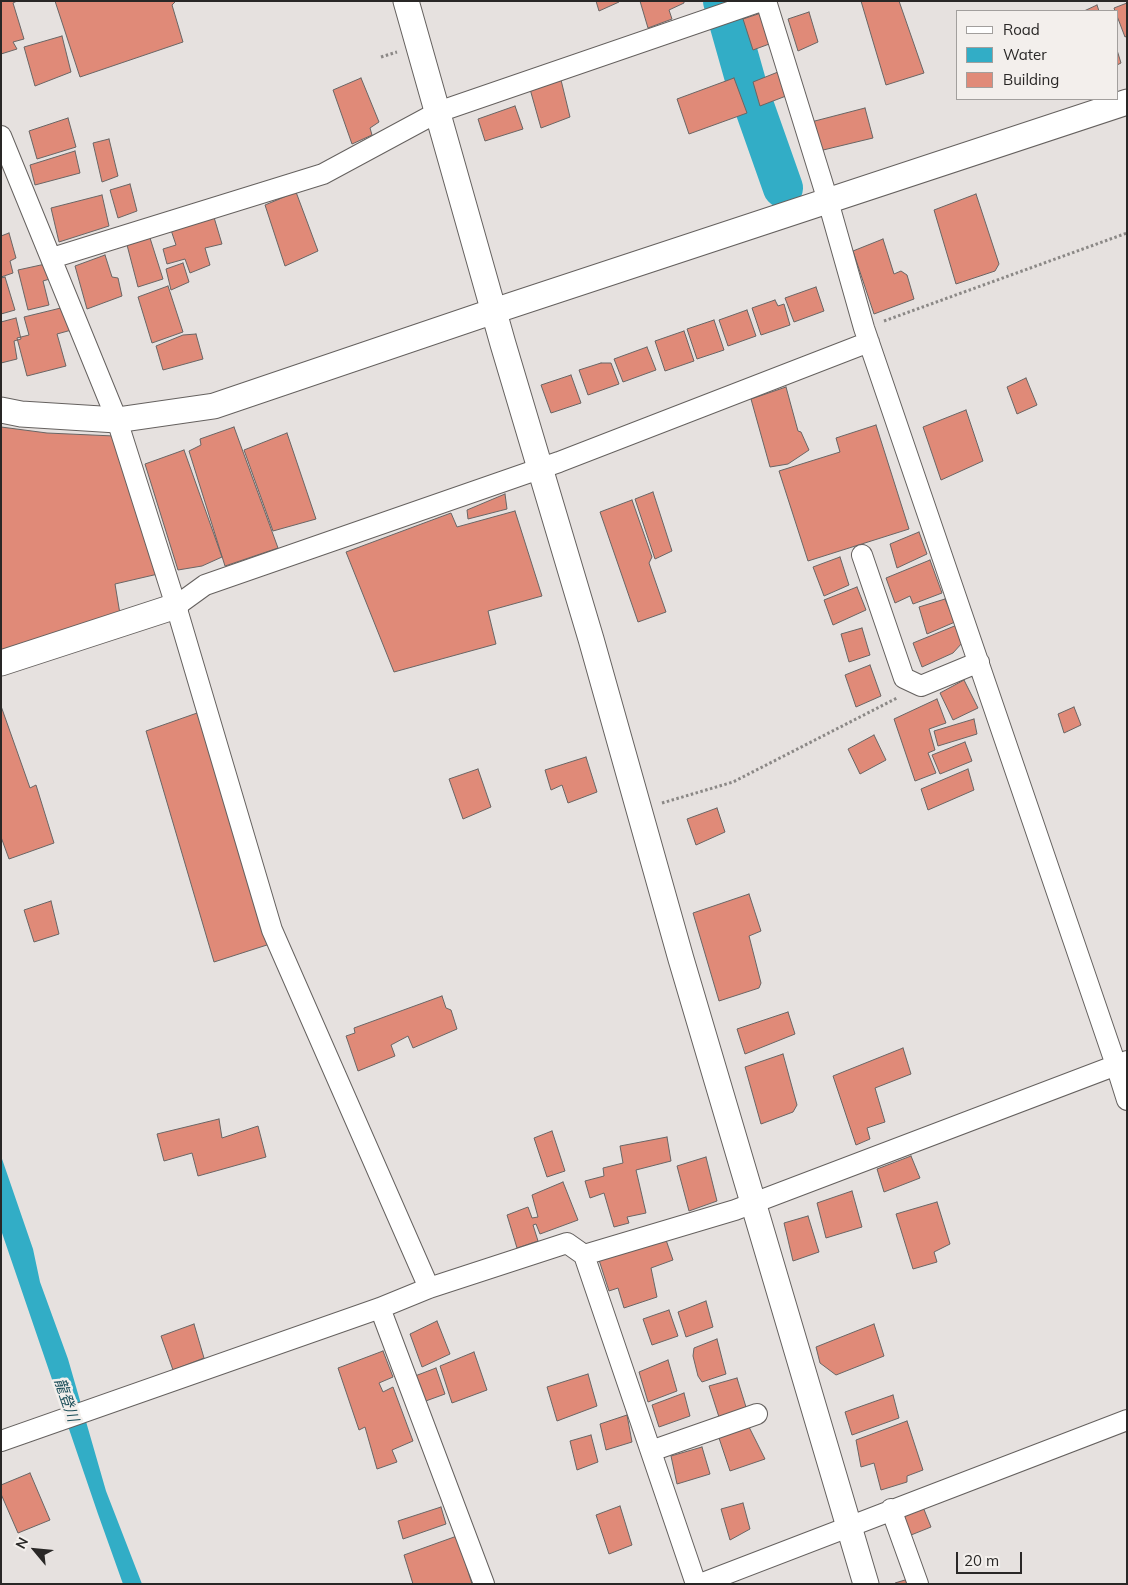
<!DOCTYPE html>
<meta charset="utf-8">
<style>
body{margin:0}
#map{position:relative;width:1128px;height:1585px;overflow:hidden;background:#e6e1df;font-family:Mulish,sans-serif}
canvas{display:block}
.frame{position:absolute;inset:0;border:2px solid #292726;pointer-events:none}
.legend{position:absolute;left:956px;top:10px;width:162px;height:90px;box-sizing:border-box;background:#f3efec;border:1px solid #a29f9d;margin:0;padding:6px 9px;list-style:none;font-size:15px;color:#292726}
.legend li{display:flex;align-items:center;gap:10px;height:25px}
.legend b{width:25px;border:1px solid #a29f9d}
.north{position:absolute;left:10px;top:1525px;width:50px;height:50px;-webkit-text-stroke:4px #f3efec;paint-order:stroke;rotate:298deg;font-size:14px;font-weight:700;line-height:20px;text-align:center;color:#292726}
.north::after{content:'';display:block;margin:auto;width:18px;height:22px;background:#292726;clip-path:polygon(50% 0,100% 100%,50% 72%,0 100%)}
.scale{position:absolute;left:956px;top:1552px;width:66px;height:22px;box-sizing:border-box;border:2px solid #292726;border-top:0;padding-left:6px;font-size:15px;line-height:18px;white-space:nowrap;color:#292726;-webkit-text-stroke:4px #f3efec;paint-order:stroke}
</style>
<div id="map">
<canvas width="1128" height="1585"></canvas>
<div class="frame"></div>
<ul class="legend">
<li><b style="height:6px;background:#fff"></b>Road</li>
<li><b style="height:14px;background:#32adc6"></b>Water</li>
<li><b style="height:14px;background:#e08a78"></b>Building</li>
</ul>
<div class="north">N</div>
<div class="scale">20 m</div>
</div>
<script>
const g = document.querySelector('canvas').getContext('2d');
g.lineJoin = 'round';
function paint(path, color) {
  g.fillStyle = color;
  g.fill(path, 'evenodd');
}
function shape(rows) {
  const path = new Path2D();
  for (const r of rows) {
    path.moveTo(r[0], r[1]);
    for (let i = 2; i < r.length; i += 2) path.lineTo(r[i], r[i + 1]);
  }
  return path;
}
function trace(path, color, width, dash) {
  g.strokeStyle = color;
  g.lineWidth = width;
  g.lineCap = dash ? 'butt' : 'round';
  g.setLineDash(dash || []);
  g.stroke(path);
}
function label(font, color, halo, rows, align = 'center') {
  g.font = font + ' Mulish,"Noto Sans JP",sans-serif';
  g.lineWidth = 5;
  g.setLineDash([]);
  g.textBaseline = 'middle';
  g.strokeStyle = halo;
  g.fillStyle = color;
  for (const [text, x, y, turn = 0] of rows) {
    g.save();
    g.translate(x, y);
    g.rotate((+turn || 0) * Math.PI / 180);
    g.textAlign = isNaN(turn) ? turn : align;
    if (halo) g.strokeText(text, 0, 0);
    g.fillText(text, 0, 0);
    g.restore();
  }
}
const water = shape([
 [1,1156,33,1249,40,1282,68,1359,106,1491,142,1584,123,1584,98,1514,1,1230]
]);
const river = shape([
 [723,1,747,86,783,188]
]);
const building = shape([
 [1,1,17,1,13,3,24,39,13,42,17,49,1,54,1,1],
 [55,1,176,1,172,5,183,42,80,77,55,1],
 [596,1,619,1,619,2,599,11,596,1],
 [640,1,684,1,684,3,669,10,672,19,648,28,640,1],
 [861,1,899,1,924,73,886,85,861,1],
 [1127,3,1127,36,1125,37,1117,16,1117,11,1115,11,1114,8,1127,3],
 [1097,5,1099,11,1084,11,1097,5],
 [764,12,772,43,753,50,743,19,764,12],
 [809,12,818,42,798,51,788,19,809,12],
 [62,36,71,72,35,86,24,47,62,36],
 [1117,50,1121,63,1117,65,1117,50],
 [778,72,786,96,760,106,753,82,778,72],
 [361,78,379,122,370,128,372,135,352,144,333,90,361,78],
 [734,78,747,113,689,134,677,99,734,78],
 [561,80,570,117,541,128,530,89,561,80],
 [515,106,523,129,485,141,478,119,515,106],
 [865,108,873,138,819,151,811,122,865,108],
 [68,118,76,147,37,159,29,131,68,118],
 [109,139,118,176,102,182,93,143,109,139],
 [75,151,80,173,35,185,30,165,75,151],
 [130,184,137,211,118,218,110,190,130,184],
 [296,192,318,251,285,266,265,205,296,192],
 [976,194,999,264,995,271,956,284,934,210,976,194],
 [102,195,109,226,59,242,51,208,102,195],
 [213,214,222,244,205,248,210,265,190,273,185,259,167,264,163,249,176,245,171,230,213,214],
 [9,233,16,258,10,261,13,273,1,277,1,236,9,233],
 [150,238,163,279,138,287,127,245,150,238],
 [883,239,894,274,901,271,907,275,914,299,874,314,853,251,883,239],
 [105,255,112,277,118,278,122,296,87,309,75,266,105,255],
 [50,263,53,278,43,281,49,305,28,310,18,270,50,263],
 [183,263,189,282,171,290,166,269,183,263],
 [5,277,15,310,1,314,1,278,5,277],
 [168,286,183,332,152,343,138,297,168,286],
 [816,287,824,311,794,322,785,298,816,287],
 [775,300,778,306,784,304,790,325,761,335,752,308,775,300],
 [69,306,75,329,57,334,66,366,27,376,17,338,29,335,24,317,69,306],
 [747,310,756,336,728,346,719,320,747,310],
 [16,318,21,339,14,341,17,359,1,363,1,322,16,318],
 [714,320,724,350,697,359,687,329,714,320],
 [684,331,694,361,665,371,655,341,684,331],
 [196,334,203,359,163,370,156,346,183,335,196,334],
 [647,347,656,370,623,382,614,359,647,347],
 [601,363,611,363,619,384,588,395,579,370,601,363],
 [571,375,581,403,551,413,541,385,571,375],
 [1026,378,1037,405,1017,414,1007,387,1026,378],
 [786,387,798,431,801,432,809,450,788,464,770,467,751,399,786,387],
 [966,410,983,461,941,480,923,427,966,410],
 [876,425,909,529,808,561,779,471,840,452,836,438,876,425],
 [1,427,47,433,114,436,158,574,115,584,120,614,1,651,1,427],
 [234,427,278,548,225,566,189,451,201,445,200,439,234,427],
 [287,433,316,519,273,531,244,450,287,433],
 [184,450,222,557,202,566,178,570,145,464,184,450],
 [653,492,672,551,655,559,635,499,653,492],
 [505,494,507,509,468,519,467,510,505,494],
 [632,500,652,557,649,563,666,612,638,622,600,512,632,500],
 [515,511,542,596,488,611,496,644,394,672,346,552,451,513,457,527,515,511],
 [919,532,927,554,897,568,890,544,919,532],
 [840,557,849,585,824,596,813,567,840,557],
 [930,560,942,593,913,604,910,596,895,603,886,578,930,560],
 [857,587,866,610,833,625,824,600,857,587],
 [945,599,955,622,927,634,919,607,945,599],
 [957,625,962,643,953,653,922,667,913,643,957,625],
 [862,628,870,655,849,662,841,634,862,628],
 [870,665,881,696,856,707,845,675,870,665],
 [964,680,978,708,953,720,940,693,964,680],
 [937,699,946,723,929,729,935,750,928,753,936,773,915,781,894,719,937,699],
 [1,706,30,788,36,785,54,843,9,859,1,837,1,706],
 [1074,707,1081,725,1064,733,1058,714,1074,707],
 [200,712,270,944,214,962,146,731,200,712],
 [974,719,977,734,938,746,934,731,974,719],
 [874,735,886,760,860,774,848,749,874,735],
 [965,742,972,761,940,774,932,755,965,742],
 [586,757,597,792,568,803,562,785,551,790,545,770,586,757],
 [478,769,491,807,463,819,449,779,478,769],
 [968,769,974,790,928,810,921,789,968,769],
 [717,808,725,832,696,845,687,819,717,808],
 [749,894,761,931,749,936,761,983,759,988,719,1001,693,913,749,894],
 [51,901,59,934,34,942,24,910,51,901],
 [442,996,446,1008,451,1010,457,1029,413,1048,408,1036,391,1045,395,1056,358,1071,346,1036,355,1033,354,1028,442,996],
 [788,1012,795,1034,745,1054,737,1029,788,1012],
 [903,1048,911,1074,875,1088,885,1122,867,1128,870,1139,856,1145,833,1076,903,1048],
 [783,1054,797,1105,793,1112,761,1124,745,1067,783,1054],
 [219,1119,222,1138,258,1126,266,1157,198,1176,192,1153,164,1161,157,1134,219,1119],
 [552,1131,565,1171,547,1177,534,1138,552,1131],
 [667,1137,671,1161,636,1170,646,1213,627,1217,629,1223,614,1227,604,1193,590,1198,585,1181,604,1176,603,1168,623,1163,620,1146,667,1137],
 [911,1156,920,1178,884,1192,877,1169,911,1156],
 [706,1157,717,1201,689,1211,677,1166,706,1157],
 [563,1182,578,1220,540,1234,536,1224,533,1225,538,1241,517,1248,507,1215,528,1207,532,1218,538,1217,532,1195,563,1182],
 [852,1191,862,1227,826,1238,817,1203,852,1191],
 [937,1202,950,1244,934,1252,937,1262,913,1269,896,1214,937,1202],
 [808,1216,819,1252,793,1261,784,1223,808,1216],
 [665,1237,673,1260,651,1268,657,1297,624,1308,618,1288,609,1291,599,1260,665,1237],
 [706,1301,713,1327,686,1337,678,1312,706,1301],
 [669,1310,678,1336,652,1345,643,1319,669,1310],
 [437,1321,450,1354,422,1367,410,1334,437,1321],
 [194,1324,204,1358,173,1370,161,1336,194,1324],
 [874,1324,884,1356,836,1375,820,1363,816,1347,874,1324],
 [717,1339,726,1374,702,1382,698,1376,693,1356,694,1348,717,1339],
 [383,1351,393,1377,379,1383,383,1392,393,1387,413,1441,392,1450,397,1462,377,1469,365,1427,359,1430,338,1368,383,1351],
 [474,1352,487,1390,452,1403,440,1366,474,1352],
 [668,1360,677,1391,648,1402,639,1372,668,1360],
 [436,1368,445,1394,423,1402,415,1376,436,1368],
 [588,1374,597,1406,557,1421,547,1387,588,1374],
 [737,1378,746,1407,719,1417,709,1386,737,1378],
 [684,1393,690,1416,659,1427,652,1405,684,1393],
 [893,1395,899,1418,852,1435,845,1412,893,1395],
 [627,1415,632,1442,606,1450,600,1424,627,1415],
 [907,1421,923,1470,907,1476,907,1482,881,1490,874,1463,861,1467,856,1440,907,1421],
 [748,1425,765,1459,730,1471,718,1435,748,1425],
 [591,1435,598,1462,577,1470,570,1441,591,1435],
 [702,1447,710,1474,677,1484,671,1456,702,1447],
 [30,1473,50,1520,18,1533,1,1494,1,1485,30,1473],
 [921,1502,931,1527,911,1535,901,1509,921,1502],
 [743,1503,750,1529,730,1540,721,1509,743,1503],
 [620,1506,632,1545,609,1554,596,1515,620,1506],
 [441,1507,446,1524,403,1539,398,1521,441,1507],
 [457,1536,472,1584,413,1584,404,1555,457,1536],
 [915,1577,917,1584,895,1584,895,1583,915,1577]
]);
const path = shape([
 [381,57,397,52],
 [884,321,1127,233],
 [662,803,733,782,897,698]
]);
const minor = shape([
 [766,1,828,201,864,328,1116,1065,1127,1100],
 [1,136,117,420,176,606,272,930,429,1288],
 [52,258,323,174,438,112,761,1],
 [862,555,904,678,921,686,979,662],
 [176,606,205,585,559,462,869,342],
 [584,1255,735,1210,1127,1061],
 [380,1308,484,1584],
 [1,1441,380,1308,429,1288,567,1243,584,1255,696,1584],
 [651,1451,757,1414],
 [891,1509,918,1584],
 [700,1584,1127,1420]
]);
const tertiary = shape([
 [406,1,503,344,591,639,681,959,866,1584],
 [1,410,21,414,117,420,214,406,494,311,1127,102],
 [1,663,176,606]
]);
const waterNames = [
 ["龍登川",66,1400,71]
];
paint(water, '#32adc6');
trace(river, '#32adc6', 40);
paint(building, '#e08a78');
trace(building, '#696564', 1);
trace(minor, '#65615f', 22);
trace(tertiary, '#65615f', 27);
trace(path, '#8b8886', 3, [2.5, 2.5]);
trace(minor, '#fff', 20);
trace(tertiary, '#fff', 25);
label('italic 15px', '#194c57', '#f3efec', waterNames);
</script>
